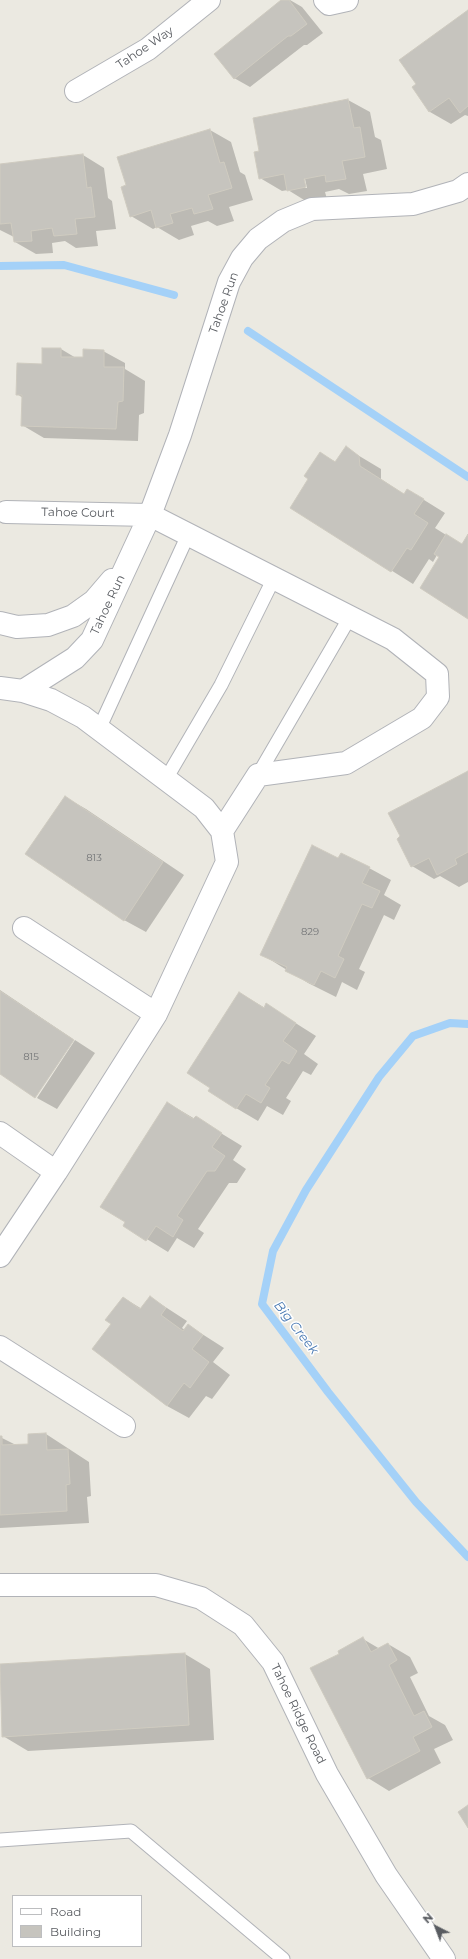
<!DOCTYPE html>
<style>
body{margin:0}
#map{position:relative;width:468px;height:1959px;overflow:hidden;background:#ebe9e1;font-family:Montserrat,sans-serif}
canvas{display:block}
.legend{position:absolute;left:12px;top:1895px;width:130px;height:52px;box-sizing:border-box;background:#fff;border:1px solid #bdbec0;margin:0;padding:5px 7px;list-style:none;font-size:12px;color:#595c61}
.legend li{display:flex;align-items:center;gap:8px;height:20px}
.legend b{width:20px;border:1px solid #bdbec0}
.north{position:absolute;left:416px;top:1907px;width:40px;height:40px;-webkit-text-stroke:3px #fff;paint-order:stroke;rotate:318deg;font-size:11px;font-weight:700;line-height:16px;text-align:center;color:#595c61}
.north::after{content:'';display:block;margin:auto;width:14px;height:18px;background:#595c61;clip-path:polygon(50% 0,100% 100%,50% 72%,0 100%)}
</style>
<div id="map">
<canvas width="468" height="1959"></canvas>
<ul class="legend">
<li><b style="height:5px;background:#fff"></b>Road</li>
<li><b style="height:11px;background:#c6c4be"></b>Building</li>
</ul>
<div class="north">N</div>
</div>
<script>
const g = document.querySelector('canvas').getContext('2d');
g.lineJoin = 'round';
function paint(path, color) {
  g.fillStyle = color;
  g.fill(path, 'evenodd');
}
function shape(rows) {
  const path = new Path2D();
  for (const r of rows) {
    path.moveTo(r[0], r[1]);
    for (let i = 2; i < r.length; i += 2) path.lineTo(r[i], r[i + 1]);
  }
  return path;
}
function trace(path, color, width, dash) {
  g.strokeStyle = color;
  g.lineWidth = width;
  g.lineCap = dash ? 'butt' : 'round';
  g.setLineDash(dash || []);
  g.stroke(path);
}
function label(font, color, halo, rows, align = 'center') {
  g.font = font + ' Montserrat,sans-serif';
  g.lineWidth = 3;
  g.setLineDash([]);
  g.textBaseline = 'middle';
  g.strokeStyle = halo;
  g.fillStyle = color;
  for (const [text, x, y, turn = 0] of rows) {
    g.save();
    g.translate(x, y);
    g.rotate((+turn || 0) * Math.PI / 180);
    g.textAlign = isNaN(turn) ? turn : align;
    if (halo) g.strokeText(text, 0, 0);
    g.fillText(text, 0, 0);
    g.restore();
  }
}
const shadow = shape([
 [283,0,290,0,302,7,323,33,307,45,304,45,250,87,234,78],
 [468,11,468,116,465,115,451,124,430,112,413,88,418,84],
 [348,100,370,112,375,137,381,140,387,169,363,174,367,191,349,194,339,189,325,192,327,199,309,203,288,190,282,191,260,178,260,151],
 [304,174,307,188,305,188,302,175],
 [210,130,231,142,240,172,245,175,253,200,229,207,234,221,217,226,208,221,191,226,194,235,179,240,157,227,153,229,131,216],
 [83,155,104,168,108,198,112,201,116,229,96,231,98,246,76,248,65,241,52,243,53,253,36,254,15,242,14,237,0,230,0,165],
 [61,349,76,358,84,358,103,351,125,363,125,369,145,381,144,413,139,415,138,441,44,438,22,425,23,398,17,394,43,365],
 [346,448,381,469,381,479,405,495,408,490,445,513,435,528,462,545,468,536,468,618,441,557,437,555,433,562,429,559,413,584,292,508,310,479,320,453,336,462],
 [468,772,468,882,459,887,440,876,434,879,412,866],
 [65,797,86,809,184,875,146,932,124,920],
 [339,859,369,868,391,880,384,895,401,905,394,920,384,915,359,969,365,972,357,990,342,982,336,997,308,983,261,954],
 [0,990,73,1039,35,1096,0,1073],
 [240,993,265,1008,267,1005,316,1036,304,1054,318,1064,311,1075,303,1071,286,1098,291,1101,283,1115,267,1106,258,1121,236,1108,211,1087],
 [75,1040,95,1053,57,1109,37,1098],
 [168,1103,195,1119,196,1118,242,1146,233,1160,246,1169,237,1183,229,1183,198,1229,204,1233,194,1248,177,1238,168,1252,124,1225],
 [150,1297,187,1321,182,1328,185,1330,188,1325,224,1348,213,1362,230,1375,212,1399,206,1396,189,1418,167,1406,93,1349,112,1324,124,1298,142,1309],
 [46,1434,89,1462,91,1496,87,1497,89,1523,0,1528,0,1437,16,1445,29,1444],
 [363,1639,380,1649,388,1644,410,1657,418,1673,410,1677,429,1716,445,1725,453,1740,434,1749,441,1763,389,1791,368,1778,341,1654],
 [185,1654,210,1669,214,1740,28,1751,3,1736,0,1665]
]);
const stream = shape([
 [0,266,64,265,174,295],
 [248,331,468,477],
 [468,1024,450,1023,413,1036,379,1077,306,1190,273,1251,262,1304,328,1392,416,1502,468,1557]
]);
const building = shape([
 [281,0,289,0,307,24,291,36,288,36,234,79,214,54,281,0],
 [468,10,468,106,460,113,449,98,429,112,412,87,416,84,399,60,468,10],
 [348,99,354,128,360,127,365,157,342,161,346,179,326,182,325,175,304,179,306,187,287,191,284,174,259,179,254,152,259,151,253,118,348,99],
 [210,129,220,163,224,162,232,188,208,195,213,209,194,214,192,208,170,214,173,223,156,228,151,210,130,217,121,187,126,185,117,157,210,129],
 [83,154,87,188,91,187,95,217,75,219,77,234,54,236,52,228,31,231,32,241,14,242,11,223,0,224,0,164,83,154],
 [42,348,61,348,61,357,83,357,83,349,104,350,104,367,124,367,123,401,118,402,116,429,21,426,22,395,16,395,17,363,42,364,42,348],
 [346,446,359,456,360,466,404,494,407,489,424,499,414,514,428,523,411,550,407,548,391,572,290,508,308,479,304,476,320,452,335,462,346,446],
 [446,534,462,544,468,534,468,619,420,588,439,557,434,554,446,534],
 [468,771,468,852,455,859,457,864,437,875,429,858,411,867,397,839,400,836,388,813,468,771],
 [65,796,163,862,124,921,25,854,65,796],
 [312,845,338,858,341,853,370,867,362,883,380,891,372,908,362,904,338,956,344,959,335,978,321,971,314,985,285,971,287,967,260,955,312,845],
 [0,991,74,1040,35,1098,0,1074,0,991],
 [239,992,264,1008,266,1003,296,1023,283,1041,297,1051,289,1064,282,1060,265,1085,270,1088,261,1103,246,1094,236,1109,208,1091,210,1088,187,1073,239,992],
 [167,1102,193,1119,196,1116,222,1133,212,1147,225,1156,215,1171,207,1171,177,1216,183,1220,173,1237,156,1226,146,1241,123,1226,125,1222,100,1207,167,1102],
 [150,1296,166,1308,161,1315,183,1331,188,1324,203,1335,192,1349,209,1362,190,1388,184,1383,167,1406,92,1349,111,1324,105,1320,123,1297,140,1309,150,1296],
 [46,1433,47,1450,68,1449,70,1484,66,1485,67,1511,0,1515,0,1436,2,1436,2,1445,28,1444,28,1434,46,1433],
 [363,1637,371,1652,388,1643,397,1660,389,1665,414,1716,424,1711,432,1727,413,1737,420,1751,367,1779,310,1668,339,1654,338,1651,363,1637],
 [185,1653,189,1725,2,1737,0,1664,185,1653],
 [468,1805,468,1828,458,1812,468,1805]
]);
const lane = shape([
 [99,729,188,535],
 [258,775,350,617],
 [166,779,221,685,274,578],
 [0,1840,131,1831,283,1959]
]);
const street = shape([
 [325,0,329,4,347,0],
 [76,91,148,49,209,0],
 [6,512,150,515,393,639,437,674,438,697,422,718,346,763,258,775,222,831],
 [0,623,17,627,48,625,73,616,94,601,112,580],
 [0,688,23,691,51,700,83,717,204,808,222,831,227,862,156,1014,56,1172,0,1256],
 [23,691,75,658,92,640,150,515,180,435,229,282,242,258,258,239,283,221,312,209,413,204,458,191,468,184],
 [24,928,156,1014],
 [0,1133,56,1172],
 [0,1347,124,1426],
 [0,1585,156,1585,201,1598,243,1625,273,1662,327,1774,386,1875,444,1959]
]);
const numberNames = [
 ["813",94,858],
 ["829",310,932],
 ["815",31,1057]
];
const streetNames = [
 ["Tahoe Way",145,48,-34],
 ["Tahoe Run",224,303,-70],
 ["Tahoe Court",78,513,1],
 ["Tahoe Run",108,605,-65],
 ["Tahoe Ridge Road",298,1714,64]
];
const waterNames = [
 ["Big Creek",296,1328,52]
];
paint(shadow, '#0003');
trace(stream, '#a4d1f8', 8);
paint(building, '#c6c4be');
trace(building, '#cfcbc0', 1);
trace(lane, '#b1b3b8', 15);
trace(street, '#b1b3b8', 24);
trace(lane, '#fff', 13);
trace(street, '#fff', 22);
label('10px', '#747678', null, numberNames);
label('12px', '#595c61', '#fff', streetNames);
label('italic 13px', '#4677b1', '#fff', waterNames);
</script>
